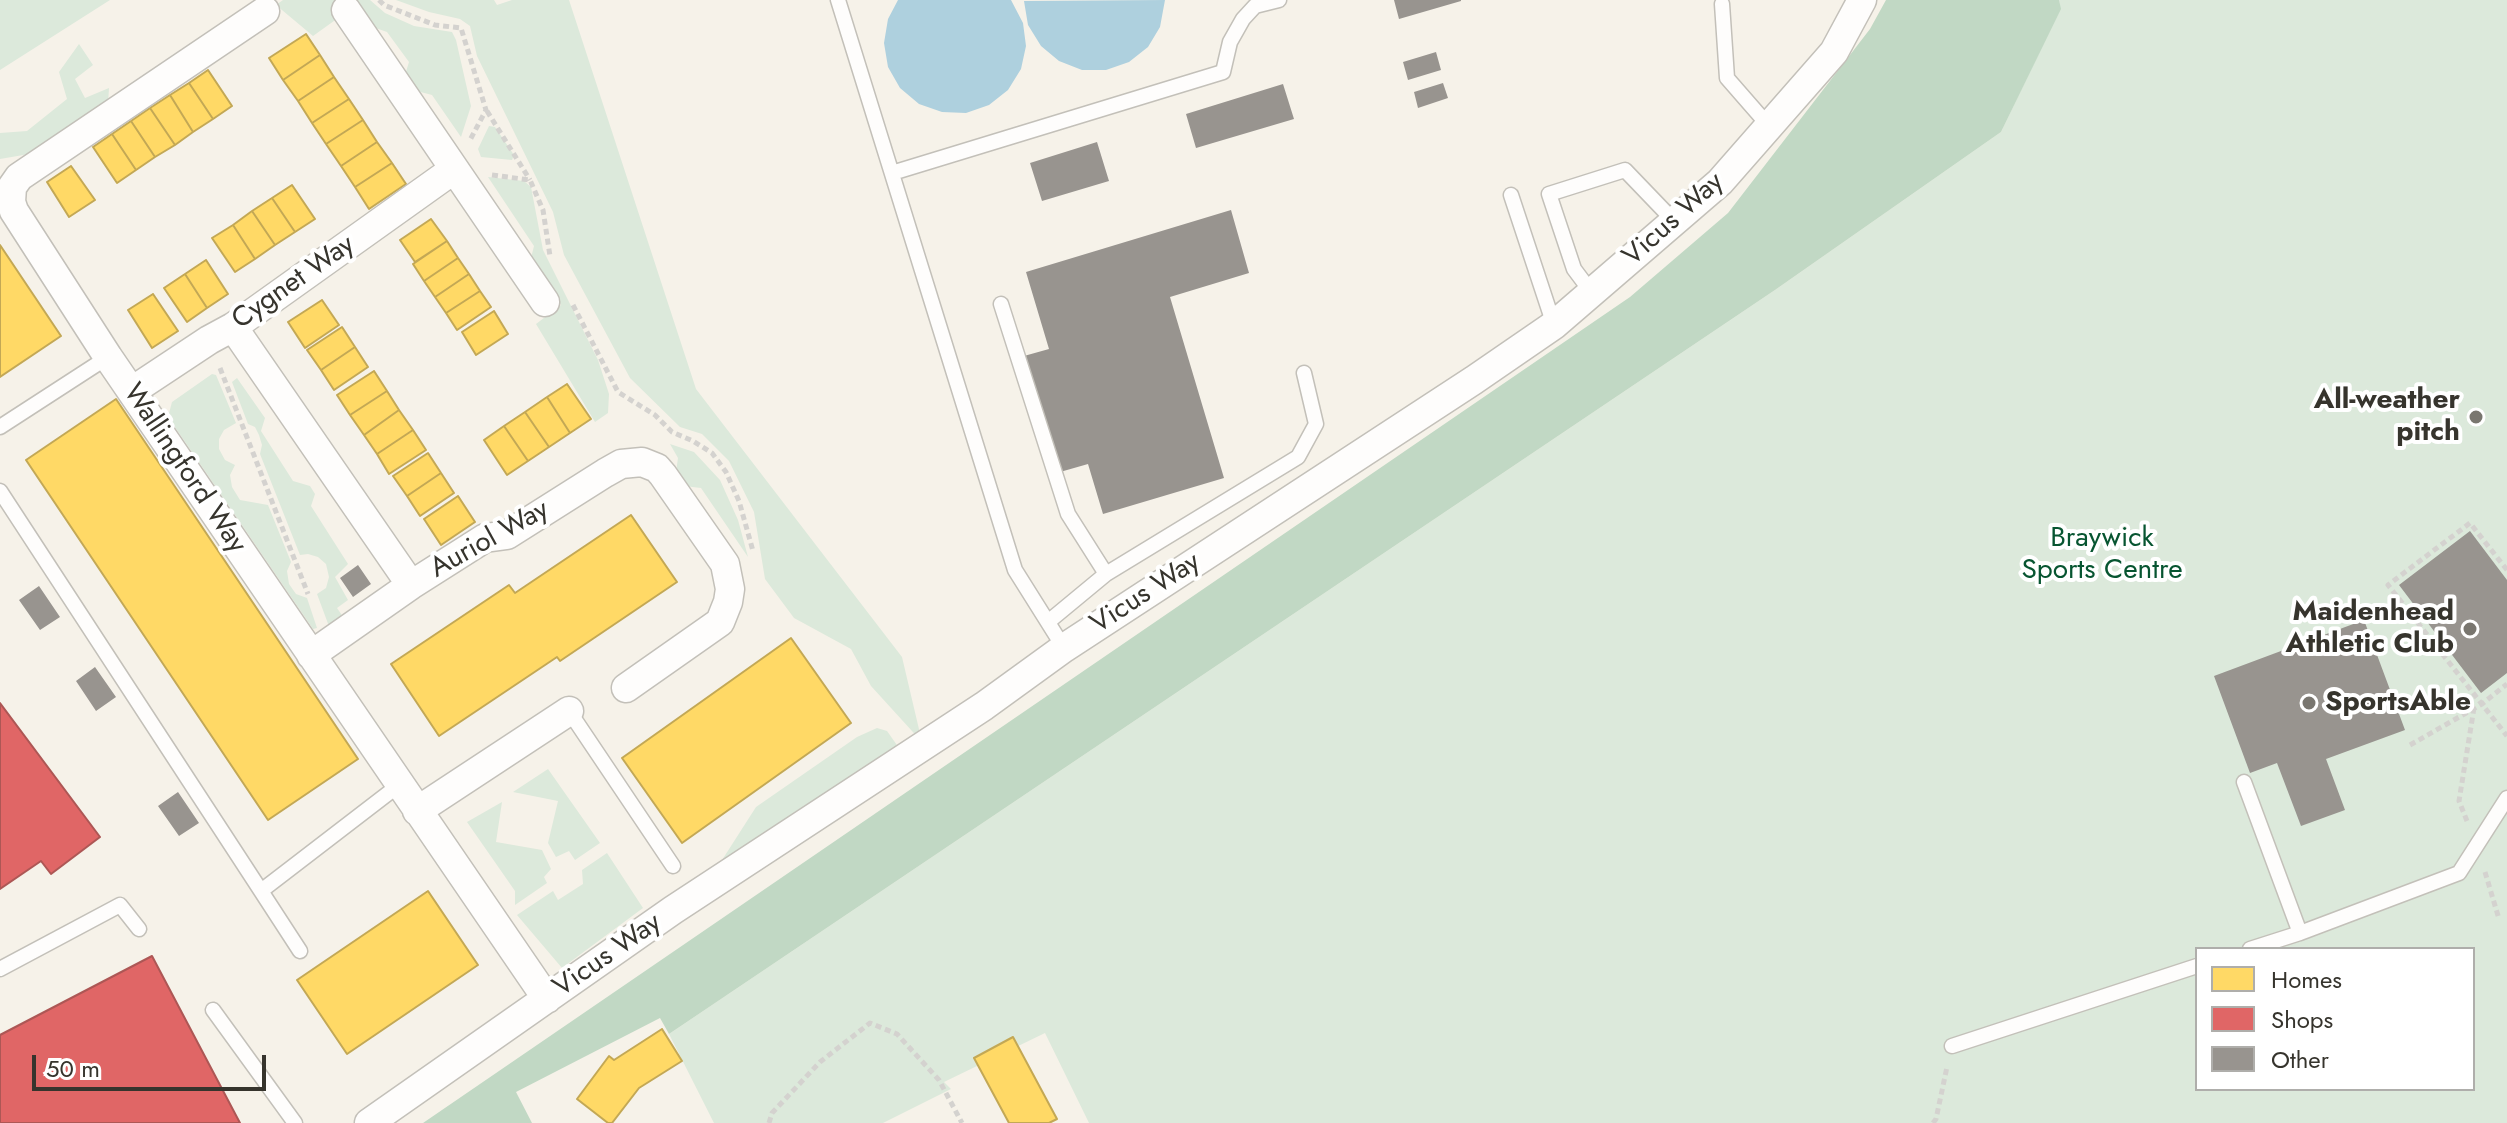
<!DOCTYPE html>
<style>
body{margin:0}
#map{position:relative;width:2507px;height:1123px;overflow:hidden;background:#f6f2e9;font-family:Jost,sans-serif}
canvas{display:block}
.legend{position:absolute;left:2195px;top:947px;width:280px;height:144px;box-sizing:border-box;background:#fff;border:2px solid #afaeab;margin:0;padding:10px 14px;list-style:none;font-size:24px;color:#36342d}
.legend li{display:flex;align-items:center;gap:16px;height:40px}
.legend b{width:40px;border:2px solid #afaeab}
.scale{position:absolute;left:32px;top:1055px;width:234px;height:36px;box-sizing:border-box;border:4px solid #36342d;border-top:0;padding-left:10px;font-size:24px;line-height:28px;white-space:nowrap;color:#36342d;-webkit-text-stroke:6px #fff;paint-order:stroke}
</style>
<div id="map">
<canvas width="2507" height="1123"></canvas>
<ul class="legend">
<li><b style="height:22px;background:#ffd966"></b>Homes</li>
<li><b style="height:22px;background:#e06666"></b>Shops</li>
<li><b style="height:22px;background:#98948f"></b>Other</li>
</ul>
<div class="scale">50 m</div>
</div>
<script>
const g = document.querySelector('canvas').getContext('2d');
g.lineJoin = 'round';
function paint(path, color) {
  g.fillStyle = color;
  g.fill(path, 'evenodd');
}
function shape(rows) {
  const path = new Path2D();
  for (const r of rows) {
    path.moveTo(r[0], r[1]);
    for (let i = 2; i < r.length; i += 2) path.lineTo(r[i], r[i + 1]);
  }
  return path;
}
function trace(path, color, width, dash) {
  g.strokeStyle = color;
  g.lineWidth = width;
  g.lineCap = dash ? 'butt' : 'round';
  g.setLineDash(dash || []);
  g.stroke(path);
}
function label(font, color, halo, rows, align = 'center') {
  g.font = font + ' Jost,sans-serif';
  g.lineWidth = 8;
  g.setLineDash([]);
  g.textBaseline = 'middle';
  g.strokeStyle = halo;
  g.fillStyle = color;
  for (const [text, x, y, turn = 0] of rows) {
    g.save();
    g.translate(x, y);
    g.rotate((+turn || 0) * Math.PI / 180);
    g.textAlign = isNaN(turn) ? turn : align;
    if (halo) g.strokeText(text, 0, 0);
    g.fillText(text, 0, 0);
    g.restore();
  }
}
const green = shape([
 [0,0,110,0,0,70],
 [283,0,370,0,385,13,414,26,452,32,456,40,471,106,461,137,432,95,413,90,405,75,409,62,387,32,370,26,352,8,313,36,276,5],
 [396,0,494,0,497,5,512,0,569,0,696,389,902,657,922,742,871,686,851,649,794,618,765,579,754,512,729,461,702,434,680,427,630,378,564,255,553,212,477,56,470,26,460,19,429,12],
 [2059,0,2507,0,2507,1123,1089,1123,1045,1033,944,1082,951,1089,883,1123,714,1123,669,1034,1775,290,2001,132,2060,9],
 [2197,949,2473,949,2473,1089,2197,1089],
 [79,44,93,65,75,79,85,98,109,88,108,104,35,153,0,159,0,133,27,131,67,99,59,72],
 [489,126,495,127,514,155,512,160,481,157,478,149],
 [488,177,524,181,531,187,543,250,598,360,609,394,608,413,595,422,536,324,561,305,530,262,534,246],
 [212,374,216,375,236,423,224,430,219,439,219,449,225,460,235,465,230,475,232,487,240,500,268,505,291,562,287,571,289,584,296,594,307,598,317,628,313,629,168,417,172,402],
 [237,378,265,418,261,431,293,481,310,486,315,494,311,506,348,564,335,577,348,600,337,608,348,624,330,629,317,594,326,588,329,577,326,564,318,557,308,554,300,555,260,454,262,445,259,435,255,427,248,424,232,382],
 [670,444,694,452,720,480,738,520,748,557,701,488,684,486,676,472,678,458],
 [877,728,887,731,904,755,715,871,756,807,857,737],
 [548,769,600,843,575,860,569,851,556,857,548,843,558,801,513,792],
 [502,802,496,842,542,850,551,869,544,877,547,883,515,905,515,891,467,822],
 [607,853,643,908,562,968,517,915,553,891,558,900,583,884,582,870]
]);
const forest = shape([
 [1886,0,2059,0,2061,9,2001,132,1775,290,669,1034,660,1018,516,1092,532,1123,423,1123,1630,297,1728,213,1870,29]
]);
const water = shape([
 [898,0,1011,0,1023,23,1026,46,1021,69,1008,90,989,105,966,113,942,112,919,104,900,88,888,67,884,43,888,19],
 [1165,0,1160,27,1148,47,1129,62,1106,70,1082,70,1059,61,1041,46,1028,25,1024,1]
]);
const homes = shape([
 [306,34,320,55,283,80,269,58,306,34],
 [320,55,334,77,298,101,283,80,320,55],
 [208,70,232,106,213,119,189,83,208,70],
 [334,77,349,99,312,123,298,101,334,77],
 [189,83,213,119,193,132,170,95,189,83],
 [170,95,193,132,175,145,150,108,170,95],
 [349,99,363,120,326,144,312,123,349,99],
 [150,108,175,145,155,157,131,121,150,108],
 [363,120,377,142,341,166,326,144,363,120],
 [131,121,155,157,136,170,112,134,131,121],
 [112,134,136,170,117,183,93,147,112,134],
 [377,142,392,163,355,187,341,166,377,142],
 [392,163,406,184,369,209,355,187,392,163],
 [71,166,95,200,69,217,47,182,71,166],
 [292,185,315,219,295,232,272,198,292,185],
 [272,198,295,232,275,245,252,211,272,198],
 [252,211,275,245,255,259,233,225,252,211],
 [431,219,447,241,415,262,400,240,431,219],
 [233,225,255,259,235,272,212,238,233,225],
 [447,241,458,258,424,281,413,264,447,241],
 [0,245,61,336,0,377,0,245],
 [458,258,469,274,435,297,424,281,458,258],
 [206,260,228,294,207,308,185,274,206,260],
 [185,274,207,308,187,322,164,288,185,274],
 [469,274,480,291,446,313,435,297,469,274],
 [480,291,491,307,457,330,446,313,480,291],
 [153,294,178,331,152,348,128,310,153,294],
 [322,300,339,325,305,348,288,322,322,300],
 [494,311,508,334,476,355,462,332,494,311],
 [342,327,355,347,321,370,307,350,342,327],
 [355,347,368,367,334,390,321,370,355,347],
 [374,371,387,391,350,415,337,395,374,371],
 [567,384,591,419,570,433,547,397,567,384],
 [387,391,399,410,364,435,350,415,387,391],
 [547,397,570,433,549,447,525,412,547,397],
 [116,399,358,759,268,820,26,460,116,399],
 [399,410,413,430,377,454,364,435,399,410],
 [525,412,549,447,528,461,504,426,525,412],
 [504,426,528,461,507,475,484,440,504,426],
 [413,430,426,450,389,474,377,454,413,430],
 [428,453,441,473,407,496,393,476,428,453],
 [441,473,454,493,420,516,407,496,441,473],
 [458,496,475,522,441,545,424,519,458,496],
 [631,515,677,582,560,661,557,657,439,736,391,664,509,585,515,593,631,515],
 [791,638,851,723,682,843,622,758,791,638],
 [428,891,478,965,347,1054,297,980,428,891],
 [662,1029,682,1061,639,1088,612,1123,608,1123,577,1099,609,1056,614,1060,662,1029],
 [1013,1037,1057,1119,1049,1123,1009,1123,974,1058,1013,1037]
]);
const shops = shape([
 [0,703,100,837,51,874,41,861,0,889,0,703],
 [152,956,240,1123,0,1123,0,1035,152,956]
]);
const building = shape([
 [1394,0,1461,0,1461,1,1399,19],
 [1436,52,1441,70,1408,80,1403,62],
 [1443,83,1448,98,1418,108,1414,92],
 [1283,84,1294,119,1196,148,1186,114],
 [1097,142,1109,181,1042,201,1030,163],
 [1231,210,1249,273,1170,297,1224,478,1103,514,1088,464,1060,472,1024,356,1049,349,1026,272],
 [2470,531,2507,580,2507,673,2481,693,2399,585],
 [358,565,371,584,353,597,340,578],
 [39,586,60,617,40,630,19,600],
 [2364,620,2405,730,2326,759,2345,810,2301,826,2277,763,2250,773,2214,676],
 [95,667,116,697,96,711,76,681],
 [178,792,199,823,179,836,158,806]
]);
const path = shape([
 [379,0,384,5,435,25,461,28,486,110,470,140],
 [487,111,530,180],
 [492,175,530,180,543,210,550,256],
 [573,305,618,392,655,415,672,432,693,441,712,453,726,472,739,501,753,551],
 [220,368,308,594],
 [2507,570,2470,523,2388,585,2507,736],
 [2410,745,2482,704,2507,684],
 [2467,821,2459,801,2474,708],
 [2485,872,2499,919],
 [769,1123,772,1113,820,1062,870,1023,897,1034,939,1080,962,1123],
 [1933,1123,1936,1119,1947,1067]
]);
const service = shape([
 [838,0,1015,570,1064,648],
 [1722,4,1727,78,1768,125],
 [892,173,1223,72,1230,42,1243,19,1255,6,1279,0],
 [1511,195,1554,325],
 [1592,293,1574,269,1549,194,1625,170,1674,221],
 [1001,304,1068,514,1106,574],
 [0,427,108,357],
 [0,491,261,891,399,785],
 [1048,622,1106,574,1298,457,1316,424,1304,373],
 [569,711,673,866],
 [2244,782,2300,933,2459,873,2507,798],
 [261,891,300,951],
 [2250,949,2300,933],
 [0,969,120,905,139,929],
 [213,1010,295,1123],
 [1952,1046,2197,966]
]);
const minor = shape([
 [346,10,545,302],
 [265,11,19,177,12,187,11,202,14,211,108,357,547,999],
 [233,327,411,585],
 [132,391,209,340,233,327,453,170],
 [311,655,411,585,485,538,507,535,605,473,621,464,642,462,657,468,663,475,725,564,730,589,728,602,720,622,626,688],
 [417,811,569,711],
 [369,1123,673,910,984,706,1064,648,1474,380,1554,325,1720,182,1834,52,1862,0]
]);
const markers = [
 [2476,417,8,"#79766f"],
 [2470,629,8,"#79766f"],
 [2309,703,8,"#79766f"]
];
const streetNames = [
 ["Vicus Way",1674,220,-42],
 ["Cygnet Way",294,283,-35],
 ["Wallingford Way",184,469,56],
 ["Auriol Way",490,540,-29],
 ["Vicus Way",1146,594,-33],
 ["Vicus Way",608,956,-35]
];
const poiNames = [
 ["All-weather",2460,401],
 ["pitch",2460,433],
 ["Maidenhead",2454,613],
 ["Athletic Club",2454,645],
 ["SportsAble",2325,703,"left"]
];
const parkNames = [
 ["Braywick",2102,539],
 ["Sports Centre",2102,571]
];
paint(green, '#dce9db');
paint(forest, '#c1d8c4');
paint(water, '#aed0de');
paint(homes, '#ffd966');
trace(homes, '#c3a855', 2);
paint(shops, '#e06666');
trace(shops, '#ad5755', 2);
paint(building, '#98948f');
trace(service, '#c3c0b9', 17);
trace(minor, '#c3c0b9', 31);
trace(path, '#d4d2cf', 5, [6, 4]);
trace(service, '#fefdfc', 14);
trace(minor, '#fefdfc', 28);
for (const [x, y, r, color] of markers) {
  const dot = new Path2D();
  dot.arc(x, y, r, 0, 2 * Math.PI);
  g.fillStyle = color;
  g.fill(dot);
  trace(dot, '#fff', 3);
}
label('28px', '#36342d', '#fff', streetNames);
label('bold 28px', '#36342d', '#fff', poiNames, 'right');
label('28px', '#075531', '#fff', parkNames);
</script>
